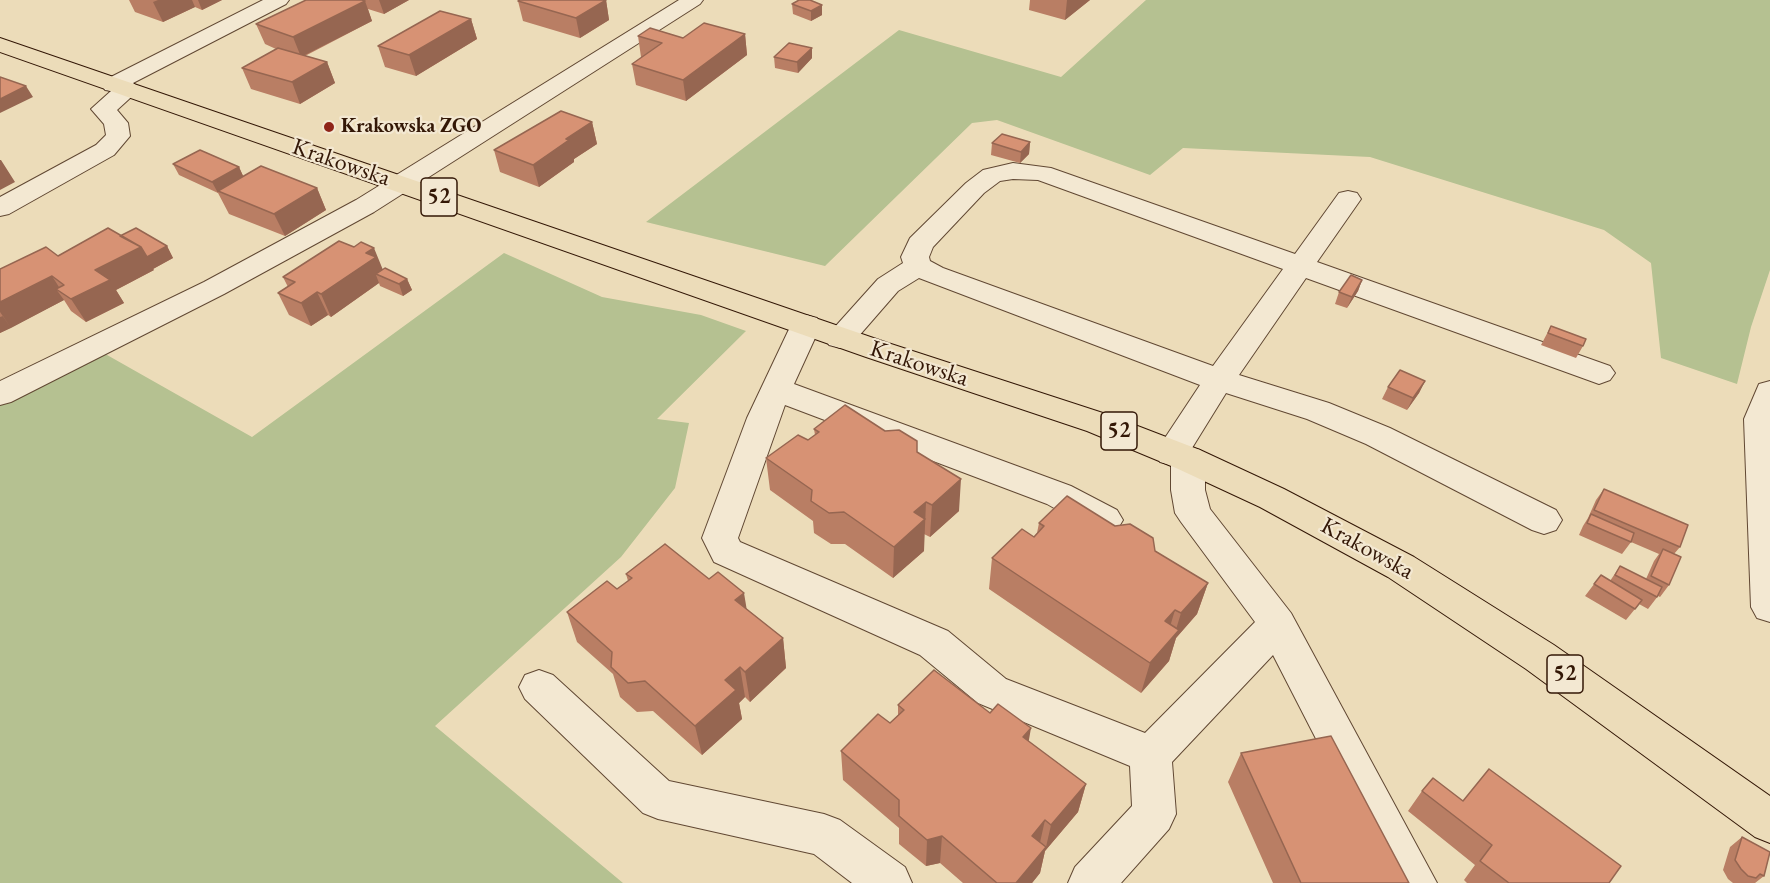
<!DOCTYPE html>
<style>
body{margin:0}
canvas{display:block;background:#ecdcb9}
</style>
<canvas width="1770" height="883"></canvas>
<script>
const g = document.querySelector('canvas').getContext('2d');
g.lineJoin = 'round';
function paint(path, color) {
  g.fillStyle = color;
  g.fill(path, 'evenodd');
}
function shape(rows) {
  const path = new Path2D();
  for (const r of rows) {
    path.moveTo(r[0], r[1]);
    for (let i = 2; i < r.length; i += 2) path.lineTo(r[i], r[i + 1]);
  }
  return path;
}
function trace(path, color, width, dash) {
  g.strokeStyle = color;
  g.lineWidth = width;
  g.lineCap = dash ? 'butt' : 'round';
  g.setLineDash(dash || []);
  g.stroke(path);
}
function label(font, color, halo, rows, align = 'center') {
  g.font = font + ' "EB Garamond",serif';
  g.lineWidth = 4.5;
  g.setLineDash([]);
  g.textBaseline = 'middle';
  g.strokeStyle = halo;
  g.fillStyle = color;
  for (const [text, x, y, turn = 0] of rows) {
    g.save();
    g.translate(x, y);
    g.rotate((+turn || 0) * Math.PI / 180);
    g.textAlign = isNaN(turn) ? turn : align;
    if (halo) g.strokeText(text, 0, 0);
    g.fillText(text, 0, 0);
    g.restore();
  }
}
const green = shape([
 [1146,0,1770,0,1770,270,1751,327,1737,384,1661,358,1651,263,1604,230,1370,157,1183,148,1150,175,997,120,972,123,825,266,646,222,899,30,1061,77],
 [504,253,602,297,701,315,746,331,657,419,689,423,675,488,621,557,435,726,623,883,0,883,0,401,100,351,252,437]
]);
const minor = shape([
 [263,0,289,0,286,4,133,83,140,89,117,110,128,123,130,136,114,155,9,214,0,216,0,197,96,145,106,135,104,124,91,109,111,91,105,90,102,85,105,80,263,0],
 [679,0,703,0,700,4,374,212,224,294,11,402,0,405,0,381,204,282,356,200,679,0],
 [1013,163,1051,168,1295,254,1339,193,1348,191,1357,193,1361,199,1317,262,1610,366,1615,373,1610,380,1599,384,1588,380,1306,278,1239,375,1329,403,1390,428,1556,510,1562,520,1556,530,1544,534,1532,530,1366,444,1307,419,1226,393,1192,448,1200,450,1205,459,1205,490,1210,509,1291,613,1437,883,1390,883,1273,655,1172,762,1176,814,1169,829,1121,883,1068,883,1075,867,1132,806,1130,766,978,703,920,655,714,562,702,538,747,418,791,325,795,318,806,315,817,318,821,325,794,384,1071,486,1117,510,1123,520,1117,530,1105,534,1093,530,1047,504,785,405,738,538,740,542,948,631,1006,679,1145,733,1255,622,1181,522,1175,513,1171,490,1171,465,1160,462,1155,453,1200,385,919,278,898,291,851,345,840,348,829,345,825,338,878,279,903,263,901,257,910,238,966,183,983,170,1013,163],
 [1013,179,1038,180,1283,269,1213,366,943,268,930,261,929,257,933,247,984,193,1000,181,1013,179],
 [1770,381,1770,622,1757,618,1751,607,1744,419,1759,384,1770,381],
 [539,670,553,675,669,781,824,814,840,820,905,867,912,883,852,883,814,854,658,819,643,813,525,699,519,687,525,675,539,670]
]);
const major = shape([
 [0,38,888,343,1109,415,1200,450,1284,489,1414,557,1554,645,1770,796,1770,843,1755,837,1526,669,1388,577,1260,507,1176,468,1087,431,866,357,0,52,0,38]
]);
const wall = shape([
 [129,0,222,0,202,10,195,7,163,22,135,12],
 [306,0,409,0,384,14,368,9,372,21,305,56,327,62,335,83,300,104,251,89,242,68,276,49,265,44,256,24],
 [606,0,609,20,580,38,523,21,518,1],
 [1030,0,1090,0,1065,20,1029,10],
 [792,4,822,5,822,15,811,21,793,14],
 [471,19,477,39,416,76,385,67,378,46],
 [745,34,747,55,686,101,636,85,632,64,642,57,641,57,638,36,683,38],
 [812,48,812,58,798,73,775,68,774,57],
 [592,122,597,144,574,159,574,162,539,187,500,172,494,150],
 [1030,142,1029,154,1020,163,991,155,992,143],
 [173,164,239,167,243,176,317,188,326,210,285,236,229,214,218,193,179,175],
 [120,236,167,246,173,258,153,269,154,270,116,290,124,303,86,322,71,311,64,300,0,333,0,269,58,256],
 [383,270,407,279,412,290,403,296,380,286,379,283,331,317,328,315,311,326,289,315,278,293,288,287,283,277],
 [1362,280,1358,291,1347,308,1335,304,1339,292],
 [1551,326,1583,346,1576,358,1541,345],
 [1425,381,1419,393,1407,410,1382,399,1388,387],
 [814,429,917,452,959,511,930,537,924,534,924,551,893,578,845,544,831,544,814,533,813,521,770,490,766,458,808,440,815,435],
 [1604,489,1680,547,1674,554,1669,585,1660,597,1658,596,1648,609,1639,604,1626,620,1585,596,1601,575,1610,581,1620,566,1646,579,1654,561,1659,554,1631,542,1622,554,1579,535,1583,526,1588,518,1596,500],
 [1039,523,1155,551,1208,583,1197,614,1176,638,1169,661,1141,693,989,589,992,558,1034,537,1037,533],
 [626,574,747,609,783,638,786,668,750,702,745,697,739,703,742,719,702,755,653,711,637,712,620,697,613,674,577,642,567,612,617,589,628,581],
 [898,705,1029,742,1086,784,1078,812,1045,851,1040,873,1032,883,963,883,940,863,926,866,899,844,899,828,843,780,841,751,890,723,898,715],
 [1241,753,1409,883,1273,883,1228,782],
 [1422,791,1463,801,1609,883,1467,883,1464,880,1475,865,1408,811],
 [1742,837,1764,876,1755,883,1733,883,1728,879,1723,870,1730,847]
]);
const shadedWall = shape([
 [158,0,192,0,195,7,163,22,153,2],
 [198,0,222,0,202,10],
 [379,0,409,0,384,14],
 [606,0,609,20,580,38,576,18],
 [1067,0,1090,0,1065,20],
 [365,1,372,21,301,57,293,37],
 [822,5,822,15,811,21,811,11],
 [471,19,477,39,416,76,409,55],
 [745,34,747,55,686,101,683,80],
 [812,48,812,58,798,73,797,62],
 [327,62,335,83,300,104,292,82],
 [26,86,33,97,0,113,0,99],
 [592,122,597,144,574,159,574,162,539,187,533,165,566,139],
 [1030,142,1029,154,1020,163,1021,152],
 [0,160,1,160,15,182,0,190],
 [239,167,244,178,218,191,218,193,212,182],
 [317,188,326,210,285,236,274,214],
 [167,246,173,258,153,269,154,270,116,290,124,303,86,322,71,299,95,270,141,247],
 [374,248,383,270,376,275,379,283,331,317,321,294,366,253],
 [52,276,64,295,56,289,64,300,11,328,0,312,0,302],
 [407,279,412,290,403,296,399,284],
 [1362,280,1358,291,1347,308,1352,297],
 [317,292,328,315,311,326,301,303],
 [3,316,11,328,0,333,0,317],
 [1425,381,1419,393,1407,410,1413,398],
 [961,479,959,511,930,537,932,505],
 [926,502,924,551,893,578,894,547,914,512],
 [1208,583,1197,614,1176,638,1169,661,1141,693,1150,663,1174,636,1181,613],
 [744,593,749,623,735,600],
 [1175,610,1166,640,1165,621],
 [783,638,786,668,750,702,745,672],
 [740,667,745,697,739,703,742,719,702,755,695,726,725,680],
 [1031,728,1026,757,1023,737],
 [1086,784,1078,812,1045,851,1040,873,1032,883,1016,883,1046,847,1051,825],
 [1045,820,1039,847,1032,836],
 [942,836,940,863,926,866,927,840]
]);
const building = shape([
 [306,0,362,0,365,1,293,37,256,24,306,0],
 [520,0,606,0,576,18,518,1,520,0],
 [799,0,810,0,822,5,811,11,792,4,799,0],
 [440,11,471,19,409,55,378,46,440,11],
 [704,23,745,34,683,80,632,64,662,43,638,36,650,28,683,38,704,23],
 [789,43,812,48,797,62,774,57,789,43],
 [278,48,327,62,292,82,242,68,278,48],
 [0,77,26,86,0,99,0,77],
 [561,111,592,122,566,139,569,140,533,165,494,150,561,111],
 [1002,134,1030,142,1021,152,992,143,1002,134],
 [200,150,239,167,212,182,173,164,200,150],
 [261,166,317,188,274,214,218,191,261,166],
 [108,228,141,247,95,270,110,280,71,299,56,289,64,285,52,276,0,302,0,269,46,247,58,256,108,228],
 [136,228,167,246,147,257,141,247,120,236,136,228],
 [339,241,354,247,361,242,374,248,366,253,376,257,321,294,317,292,301,303,278,293,295,282,283,277,339,241],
 [385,268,407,279,399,284,376,274,385,268],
 [1351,275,1362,280,1352,297,1339,292,1351,275],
 [1551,326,1586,339,1583,346,1548,333,1551,326],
 [1400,370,1425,381,1413,398,1388,387,1400,370],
 [845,405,885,431,899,430,917,441,917,452,961,479,932,505,926,502,914,512,925,519,894,547,844,512,829,513,811,501,812,490,766,458,798,435,808,440,819,432,814,429,845,405],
 [1604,489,1688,525,1680,547,1594,510,1604,489],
 [1067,496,1115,526,1130,524,1153,538,1155,551,1208,583,1181,613,1175,610,1165,621,1179,630,1150,663,992,558,1022,529,1034,537,1044,526,1039,523,1067,496],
 [1591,514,1634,533,1631,542,1587,523,1591,514],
 [665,544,709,579,718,572,744,593,735,600,783,638,745,672,740,667,725,680,736,690,695,726,645,681,628,683,611,667,612,652,567,612,607,581,617,589,632,578,626,574,665,544],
 [1663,549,1681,557,1669,585,1651,576,1663,549],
 [1620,566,1662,587,1657,597,1615,575,1620,566],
 [1601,575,1642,600,1635,609,1594,584,1601,575],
 [934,670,990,713,998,704,1031,728,1023,737,1086,784,1051,825,1045,820,1032,836,1046,847,1016,883,997,883,942,836,927,840,899,816,899,800,841,751,878,714,890,723,904,710,898,705,934,670],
 [1331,736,1409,883,1301,883,1241,753,1331,736],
 [1489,769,1621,866,1609,883,1509,883,1480,861,1492,845,1422,791,1433,778,1463,801,1489,769],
 [1742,837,1770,852,1764,876,1760,874,1756,878,1748,876,1741,869,1735,860,1742,837]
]);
const markers = [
 [329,127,6,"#8f2418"]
];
const farPoinames = [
 ["Krakowska ZGO",341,127]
];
const shields = [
 [439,197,36],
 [1119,431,36],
 [1565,674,36]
];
const shieldNames = [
 ["52",439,197],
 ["52",1119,431],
 ["52",1565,674]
];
const streetNames = [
 ["Krakowska",341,163,19],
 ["Krakowska",919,364,18],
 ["Krakowska",1367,549,29]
];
paint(green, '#b5c191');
trace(minor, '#614833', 2);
trace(major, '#331706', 2);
paint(minor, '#f3e8d2');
paint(major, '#ecdcb9');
paint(wall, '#b97e64');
paint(shadedWall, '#966651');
paint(building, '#d79274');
trace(building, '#966651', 1.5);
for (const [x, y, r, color] of markers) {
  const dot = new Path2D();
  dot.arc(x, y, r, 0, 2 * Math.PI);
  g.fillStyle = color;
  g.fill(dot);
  trace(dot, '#f3e8d2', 2);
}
label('bold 20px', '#331706', '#f3e8d2', farPoinames, 'left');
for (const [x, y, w] of shields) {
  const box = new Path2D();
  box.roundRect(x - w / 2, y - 19, w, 38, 4.5);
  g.fillStyle = '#f3e8d2';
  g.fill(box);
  trace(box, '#331706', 1.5);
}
label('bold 22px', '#331706', null, shieldNames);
label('24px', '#331706', '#f3e8d2', streetNames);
</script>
